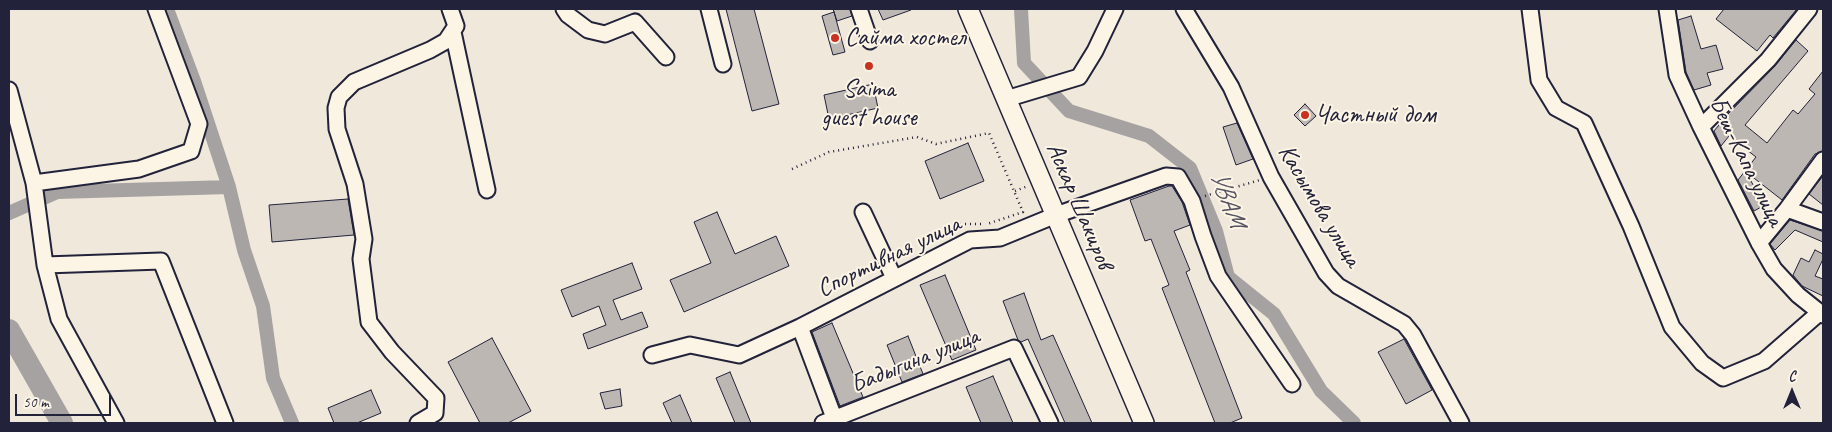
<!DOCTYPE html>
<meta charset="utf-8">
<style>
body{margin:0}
#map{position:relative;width:1832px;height:432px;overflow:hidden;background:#efe8db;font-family:Caveat,sans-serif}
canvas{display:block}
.frame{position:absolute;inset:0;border:10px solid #22223b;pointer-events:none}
.north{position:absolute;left:1767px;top:367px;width:50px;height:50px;-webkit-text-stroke:4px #fcf5e5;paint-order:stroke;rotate:0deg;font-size:14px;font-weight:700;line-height:20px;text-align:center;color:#22223b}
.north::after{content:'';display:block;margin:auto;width:18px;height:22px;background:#22223b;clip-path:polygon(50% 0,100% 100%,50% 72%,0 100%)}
.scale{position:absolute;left:15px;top:394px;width:96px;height:22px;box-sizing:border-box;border:2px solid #22223b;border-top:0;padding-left:6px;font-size:15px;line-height:18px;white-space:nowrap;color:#22223b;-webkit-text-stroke:4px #fcf5e5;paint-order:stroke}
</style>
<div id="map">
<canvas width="1832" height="432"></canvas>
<div class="frame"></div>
<div class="north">С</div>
<div class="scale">50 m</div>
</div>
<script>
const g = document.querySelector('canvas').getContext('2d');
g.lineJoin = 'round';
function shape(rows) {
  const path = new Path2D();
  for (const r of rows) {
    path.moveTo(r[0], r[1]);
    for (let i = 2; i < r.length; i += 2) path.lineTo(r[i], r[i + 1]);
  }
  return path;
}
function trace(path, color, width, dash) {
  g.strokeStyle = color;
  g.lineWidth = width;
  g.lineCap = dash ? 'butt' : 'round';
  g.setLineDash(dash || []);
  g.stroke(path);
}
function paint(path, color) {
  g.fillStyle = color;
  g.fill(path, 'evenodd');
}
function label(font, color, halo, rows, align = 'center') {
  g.font = font + ' Caveat,sans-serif';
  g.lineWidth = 4;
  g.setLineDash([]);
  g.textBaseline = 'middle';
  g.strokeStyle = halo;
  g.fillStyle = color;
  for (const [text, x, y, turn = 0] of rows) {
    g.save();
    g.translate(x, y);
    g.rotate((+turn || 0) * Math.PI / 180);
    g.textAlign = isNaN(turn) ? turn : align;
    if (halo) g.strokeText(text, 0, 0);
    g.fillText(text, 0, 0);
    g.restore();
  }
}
const canal = shape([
 [167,9,194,81,229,187,244,250,263,306,273,378,292,423],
 [1021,9,1024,63,1069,111,1149,136,1190,168,1216,231,1228,277,1274,314,1321,391,1354,423],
 [9,213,57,192,229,187]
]);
const river = shape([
 [9,330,62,423]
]);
const building = shape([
 [726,9,754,9,779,104,752,111,726,9],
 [833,9,850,9,852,16,837,21,833,9],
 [878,9,911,9,911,10,883,20,878,9],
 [1724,9,1797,9,1773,38,1770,35,1757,51,1716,19,1724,9],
 [834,12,845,52,833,55,822,16,834,12],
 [1691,16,1701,49,1716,45,1723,69,1707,73,1711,85,1694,90,1686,72,1678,20,1691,16],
 [1796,40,1808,51,1745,125,1767,143,1793,110,1798,114,1815,94,1809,89,1823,71,1823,151,1815,154,1782,200,1745,171,1756,157,1729,136,1721,146,1714,131,1728,114,1775,66,1796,40],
 [873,84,878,108,829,119,824,95,873,84],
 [1305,104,1316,116,1305,126,1294,115,1305,104],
 [1237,123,1253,159,1236,165,1223,127,1237,123],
 [968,143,984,181,940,199,925,161,968,143],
 [1745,171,1765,205,1754,211,1738,180,1745,171],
 [1823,176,1823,205,1809,194,1823,176],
 [1169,186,1172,186,1182,202,1190,225,1174,231,1190,270,1186,272,1242,418,1230,423,1215,423,1162,288,1169,285,1151,239,1145,241,1130,200,1169,186],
 [348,199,354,235,272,242,269,205,348,199],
 [717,212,735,254,776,236,789,266,684,312,670,280,711,263,694,222,717,212],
 [1790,220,1823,231,1823,242,1795,230,1775,250,1770,244,1790,220],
 [1815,250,1823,254,1823,259,1815,276,1823,279,1823,296,1802,286,1793,275,1801,258,1809,262,1815,250],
 [632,263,642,289,613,300,621,320,642,312,648,327,588,349,583,334,606,325,599,306,572,317,561,290,632,263],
 [945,275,976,350,952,360,920,285,945,275],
 [1024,293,1041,340,1053,335,1092,423,1065,423,1028,339,1021,342,1018,340,1003,301,1024,293],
 [832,323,863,397,840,406,812,332,832,323],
 [908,336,923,374,902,382,887,345,908,336],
 [492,338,531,411,508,423,480,423,448,362,492,338],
 [1404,339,1432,390,1406,404,1378,352,1404,339],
 [730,372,751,423,735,423,716,378,730,372],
 [993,376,1013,423,981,423,966,387,993,376],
 [620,389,622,406,605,409,600,393,620,389],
 [371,390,381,413,357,423,334,423,328,408,371,390],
 [680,395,692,423,672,423,663,403,680,395]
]);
const path = shape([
 [792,169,829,152,917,137,936,144,989,133,1023,212,987,224],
 [1015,191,1028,186],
 [1205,196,1260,180],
 [960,224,981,224]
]);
const minor = shape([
 [564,9,568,15,588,30,605,34,635,22,666,57],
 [709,9,723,64],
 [859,9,870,41],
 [1184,9,1231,87,1271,177,1326,273,1338,286,1404,324,1413,335,1461,423],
 [1530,9,1539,80,1556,108,1584,123,1631,226,1672,327,1702,363,1723,378,1764,361,1819,313],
 [1667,9,1677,75,1701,127,1759,243,1774,269,1798,295,1823,315],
 [453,32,487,190],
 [9,90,34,183,139,169,191,151,199,124,156,9],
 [1006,99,1079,77,1095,51,1115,9],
 [1701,127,1768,60,1809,9],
 [34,183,45,265,59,319,116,423],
 [1787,209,1823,222],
 [863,212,894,278],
 [1759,243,1787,209,1823,160],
 [45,265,161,261,225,423],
 [800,327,836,423],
 [652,355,690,345,739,355,800,327,970,240,1000,238,1056,215,1166,176,1178,177,1192,201,1203,236,1218,276,1292,384],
 [418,423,435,413,436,398,392,352,369,322,361,259,364,239,355,184,337,129,336,108,339,97,354,82,430,50,446,41,456,26,450,9],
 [823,423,1014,348,1050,423]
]);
const major = shape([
 [968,9,1144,423]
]);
const markers = [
 [835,38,5,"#c8321e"],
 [869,66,5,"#c8321e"],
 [1305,115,5,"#c8321e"]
];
const poiNames = [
 ["Сайма хостел",845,38],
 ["Saima",869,89,"center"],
 ["guest house",869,118,"center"],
 ["Частный дом",1315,115]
];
const streetNames = [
 ["Беш-Капа улица",1746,162,64],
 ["Аскар Шакиров",1079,206,67],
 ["Касымова улица",1319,206,59],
 ["Спортивная улица",889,257,-26],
 ["Бадыгина улица",915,361,-22]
];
const waterNames = [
 ["УВАМ",1227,199,69]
];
trace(canal, '#a6a2a2', 14);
trace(river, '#a6a2a2', 22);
paint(building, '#bcb7b3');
trace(building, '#22223b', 1);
trace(minor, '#22223b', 19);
trace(major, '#22223b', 22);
trace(path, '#22223b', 2.5, [1, 4]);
trace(minor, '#fcf5e5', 15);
trace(major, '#fcf5e5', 19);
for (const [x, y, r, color] of markers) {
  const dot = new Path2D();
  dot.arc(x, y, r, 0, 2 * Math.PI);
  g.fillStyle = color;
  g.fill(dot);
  trace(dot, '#fcf5e5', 2);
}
label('25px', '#22223b', '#fcf5e5', poiNames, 'left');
label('25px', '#22223b', '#fcf5e5', streetNames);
label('italic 26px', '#575564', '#fcf5e5', waterNames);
</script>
